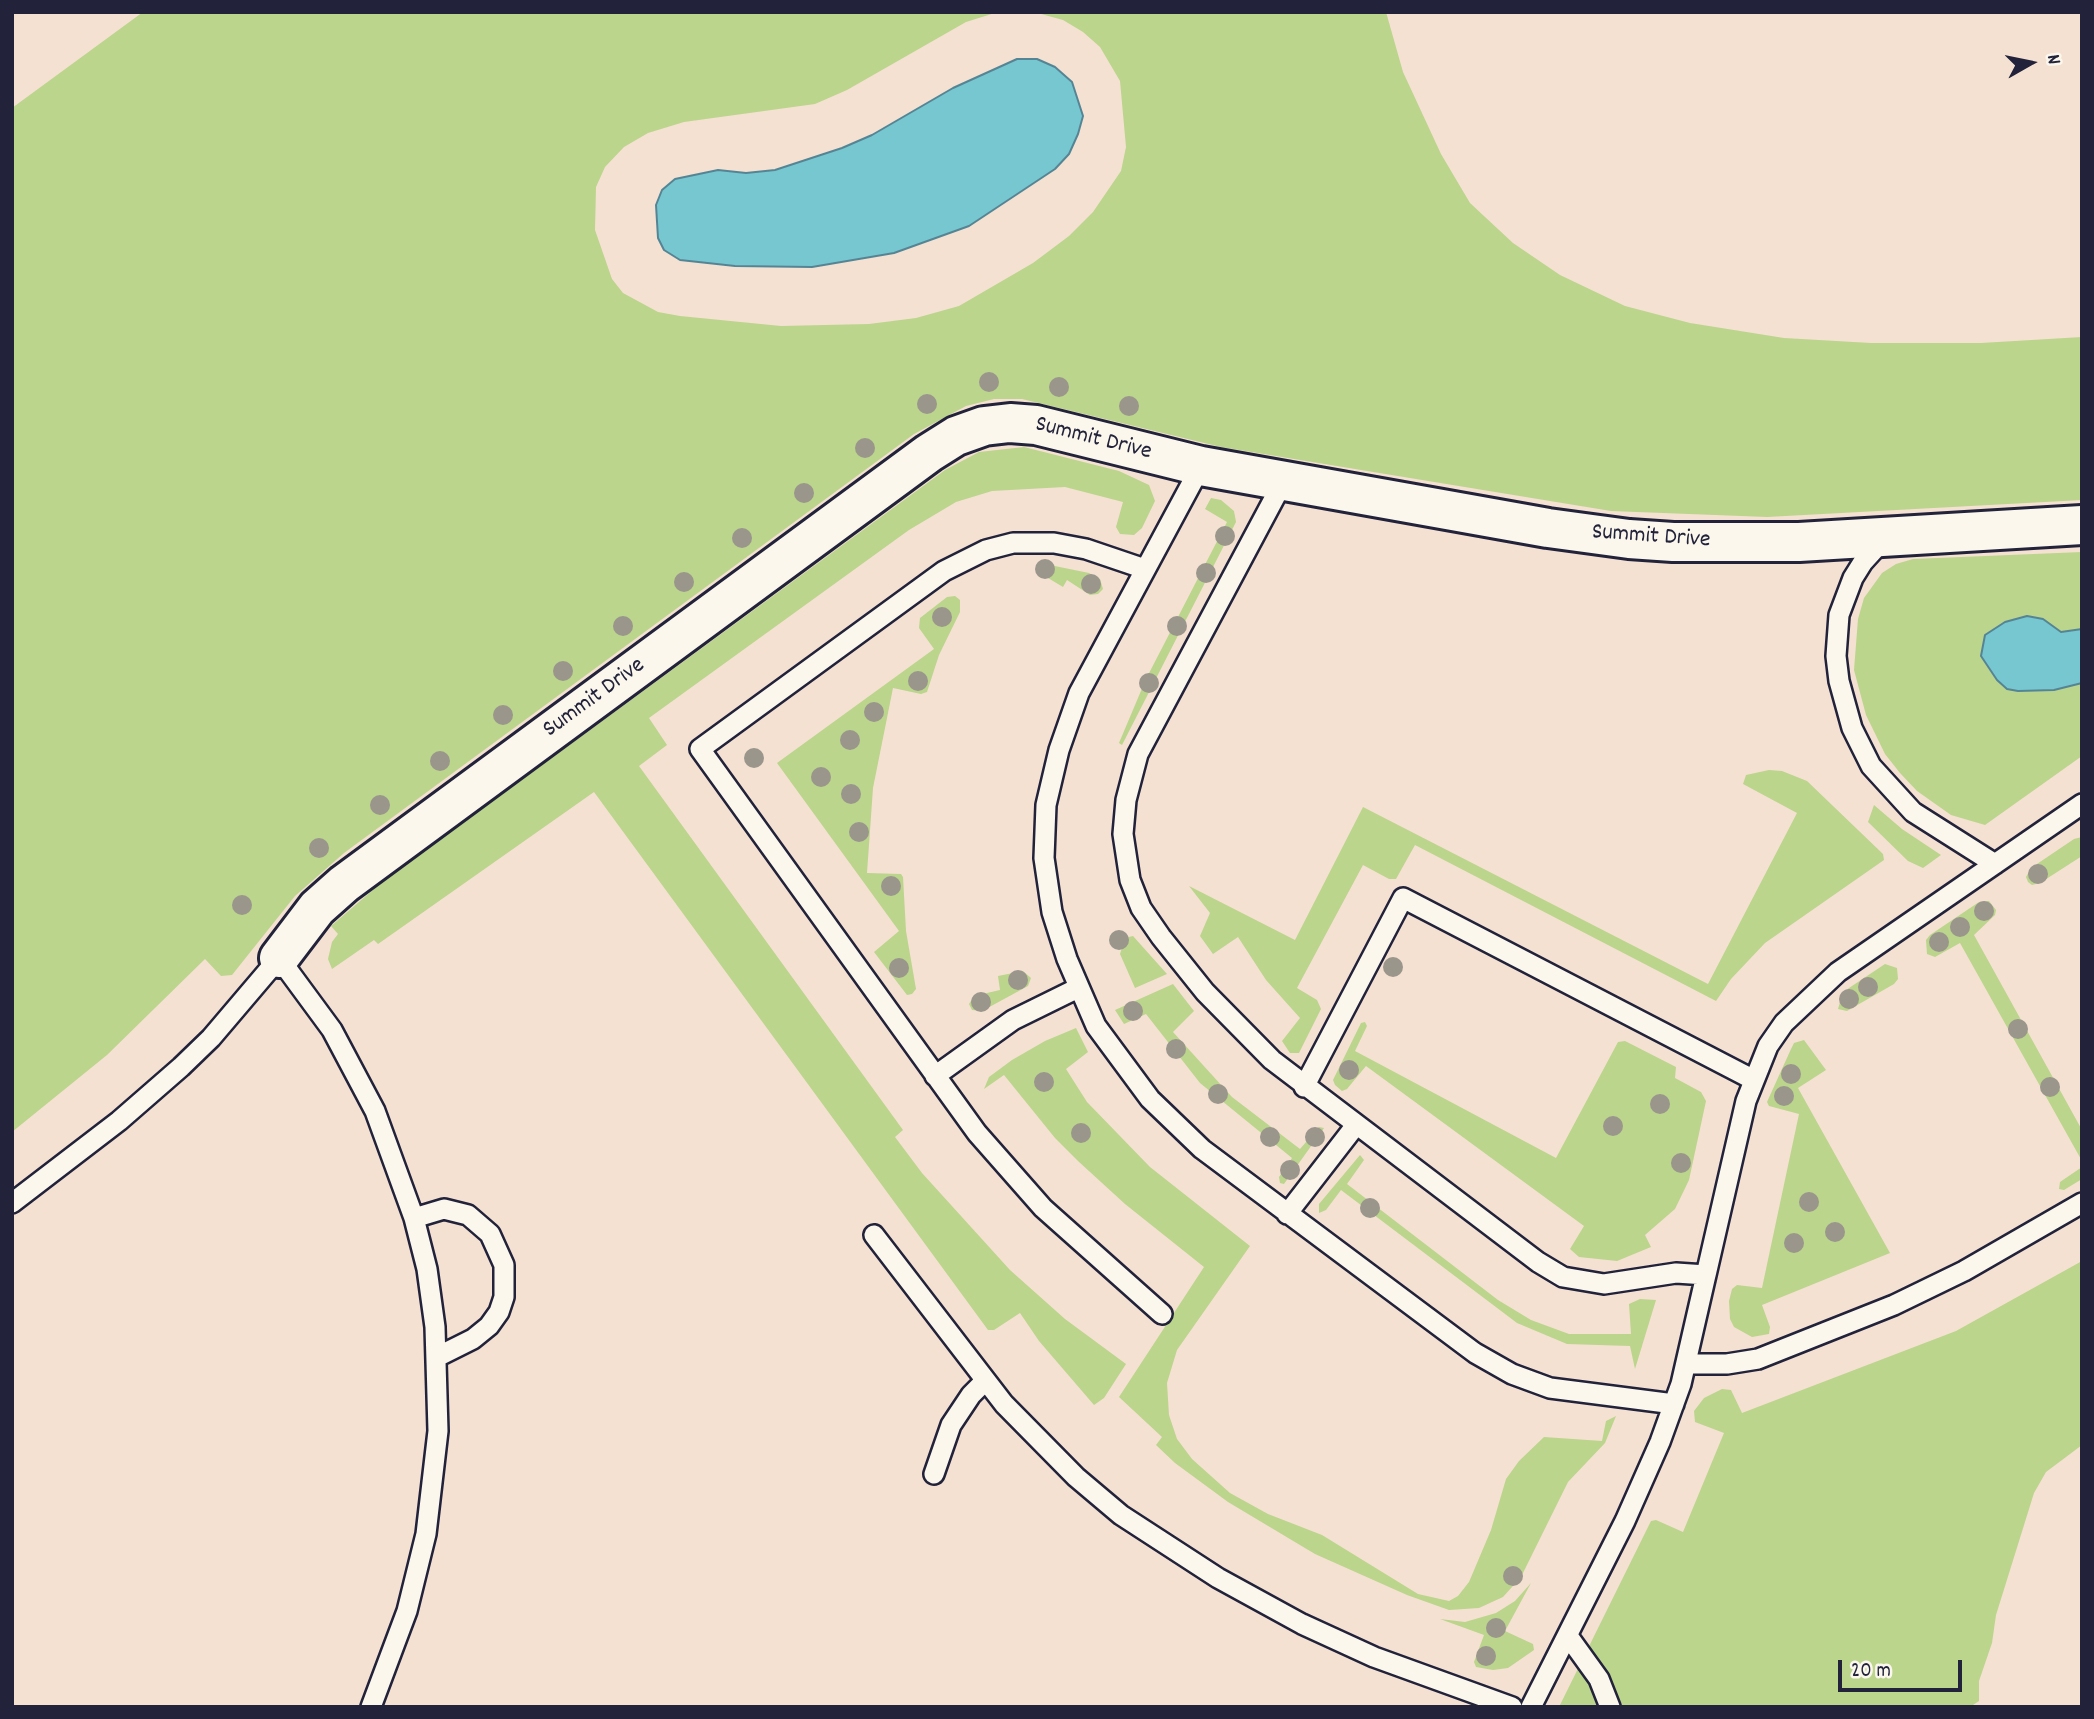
<!DOCTYPE html>
<style>
body{margin:0}
#map{position:relative;width:2094px;height:1719px;overflow:hidden;background:#f4e1d2;font-family:Dekko,sans-serif}
canvas{display:block}
.frame{position:absolute;inset:0;border:14px solid #22223b;pointer-events:none}
.north{position:absolute;left:1996px;top:28px;width:70px;height:70px;-webkit-text-stroke:5px #fbf7ec;paint-order:stroke;rotate:81deg;font-size:19px;font-weight:700;line-height:28px;text-align:center;color:#22223b}
.north::after{content:'';display:block;margin:auto;width:24px;height:32px;background:#22223b;clip-path:polygon(50% 0,100% 100%,50% 72%,0 100%)}
.scale{position:absolute;left:1838px;top:1660px;width:124px;height:32px;box-sizing:border-box;border:4px solid #22223b;border-top:0;padding-left:9px;font-size:21px;line-height:24px;white-space:nowrap;color:#22223b;-webkit-text-stroke:5px #fbf7ec;paint-order:stroke}
</style>
<div id="map">
<canvas width="2094" height="1719"></canvas>
<div class="frame"></div>
<div class="north">N</div>
<div class="scale">20 m</div>
</div>
<script>
const g = document.querySelector('canvas').getContext('2d');
g.lineJoin = 'round';
function paint(path, color) {
  g.fillStyle = color;
  g.fill(path, 'evenodd');
}
function shape(rows) {
  const path = new Path2D();
  for (const r of rows) {
    path.moveTo(r[0], r[1]);
    for (let i = 2; i < r.length; i += 2) path.lineTo(r[i], r[i + 1]);
  }
  return path;
}
function trace(path, color, width, dash) {
  g.strokeStyle = color;
  g.lineWidth = width;
  g.lineCap = dash ? 'butt' : 'round';
  g.setLineDash(dash || []);
  g.stroke(path);
}
function label(font, color, halo, rows, align = 'center') {
  g.font = font + ' Dekko,sans-serif';
  g.lineWidth = 5;
  g.setLineDash([]);
  g.textBaseline = 'middle';
  g.strokeStyle = halo;
  g.fillStyle = color;
  for (const [text, x, y, turn = 0] of rows) {
    g.save();
    g.translate(x, y);
    g.rotate((+turn || 0) * Math.PI / 180);
    g.textAlign = isNaN(turn) ? turn : align;
    if (halo) g.strokeText(text, 0, 0);
    g.fillText(text, 0, 0);
    g.restore();
  }
}
const green = shape([
 [143,12,998,12,966,22,847,90,815,104,684,122,648,133,624,147,605,167,596,187,595,230,612,279,623,293,658,312,680,316,781,326,869,324,916,318,959,306,1033,263,1069,236,1093,212,1121,171,1126,147,1120,81,1100,47,1083,32,1063,20,1034,12,1386,12,1403,72,1441,154,1470,203,1513,243,1560,275,1625,306,1690,323,1784,338,1871,343,1981,343,2082,337,2082,500,1767,517,1611,511,1221,447,1022,399,994,399,966,406,914,434,344,853,295,896,232,975,221,976,205,959,107,1055,12,1132,12,108],
 [1024,447,1119,471,1149,485,1155,501,1142,528,1134,535,1120,534,1116,527,1123,502,1065,487,992,491,956,502,909,530,649,718,667,745,639,766,903,1130,895,1137,922,1173,1010,1270,1065,1319,1126,1364,1104,1398,1094,1405,1039,1341,1020,1313,994,1330,988,1330,594,792,378,944,374,940,332,969,328,959,332,942,338,934,331,926,381,883,945,470,979,452],
 [1211,498,1221,500,1234,511,1236,522,1122,745,1119,743,1146,679,1227,522,1205,509],
 [2082,552,2082,756,1985,825,1951,815,1917,791,1900,773,1885,754,1866,715,1854,670,1858,619,1864,598,1882,573,1896,564,1913,559],
 [1040,563,1089,573,1100,579,1103,589,1098,594,1090,595,1067,580,1063,587,1038,572,1036,567],
 [955,596,960,600,960,612,939,655,927,692,921,694,893,688,873,788,867,873,901,874,903,877,906,931,916,989,912,994,907,995,874,952,899,931,777,763,934,649,919,628,920,618,947,597],
 [1769,770,1782,771,1807,781,1883,854,1884,860,1765,943,1731,979,1716,1001,1415,845,1396,879,1389,879,1363,865,1297,988,1317,1000,1321,1009,1299,1053,1290,1053,1282,1041,1300,1018,1266,980,1238,937,1213,954,1200,936,1210,913,1189,886,1295,940,1363,807,1708,984,1797,813,1743,784,1746,775],
 [1874,805,1902,829,1941,855,1923,868,1908,861,1868,822],
 [2082,837,2082,856,2040,883,2032,885,2028,882,2026,877,2031,868,2074,839],
 [1989,901,1996,910,1995,915,1974,935,2082,1130,2082,1161,1960,943,1935,957,1927,954,1926,940,1930,935,1979,902],
 [1133,936,1167,974,1135,988,1120,954,1125,938],
 [1885,964,1897,968,1898,979,1894,984,1847,1011,1838,1009,1843,992],
 [1023,971,1031,978,1028,986,982,1011,972,1010,969,1004,974,996,1000,990,998,976],
 [1173,984,1194,1011,1173,1032,1232,1097,1300,1149,1319,1127,1324,1128,1284,1184,1280,1183,1279,1177,1292,1158,1200,1083,1146,1014,1124,1024,1115,1010],
 [1365,1022,1367,1026,1355,1051,1556,1158,1618,1042,1625,1041,1676,1067,1675,1078,1701,1092,1706,1101,1689,1180,1675,1209,1645,1235,1651,1247,1617,1261,1579,1257,1570,1249,1584,1226,1366,1066,1347,1089,1342,1091,1335,1085,1333,1080,1361,1023],
 [1076,1028,1088,1052,1066,1069,1087,1102,1150,1167,1250,1246,1177,1350,1167,1383,1169,1415,1177,1439,1192,1459,1230,1493,1268,1514,1322,1535,1418,1594,1449,1601,1458,1596,1469,1582,1491,1530,1506,1479,1519,1461,1544,1437,1602,1441,1606,1421,1616,1416,1605,1443,1568,1482,1521,1577,1503,1597,1479,1608,1449,1610,1407,1595,1315,1554,1228,1502,1175,1463,1156,1445,1162,1437,1119,1397,1204,1267,1125,1204,1078,1161,1055,1138,1004,1075,984,1089,989,1077,1012,1060,1045,1041],
 [1804,1040,1826,1070,1798,1088,1890,1253,1762,1305,1770,1327,1769,1334,1752,1337,1734,1327,1730,1319,1729,1301,1732,1289,1737,1285,1762,1288,1799,1114,1769,1106,1767,1102,1791,1049,1794,1043],
 [1360,1155,1364,1160,1347,1184,1498,1300,1531,1320,1569,1334,1631,1334,1629,1304,1640,1299,1656,1300,1635,1369,1630,1346,1567,1344,1517,1323,1341,1190,1326,1210,1319,1213,1319,1204],
 [2082,1167,2082,1179,2064,1190,2059,1189,2060,1182],
 [2082,1261,2082,1445,2046,1472,2034,1493,1996,1615,1992,1643,1979,1681,1979,1701,1970,1707,1559,1707,1651,1521,1656,1520,1683,1532,1724,1433,1695,1422,1694,1411,1704,1398,1722,1389,1731,1390,1742,1413,1956,1331],
 [1531,1583,1505,1631,1533,1644,1534,1650,1508,1668,1493,1670,1476,1667,1474,1662,1484,1635,1440,1619,1465,1622,1496,1613,1515,1601]
]);
const water = shape([
 [1017,59,1037,59,1055,67,1072,82,1083,116,1078,134,1069,154,1055,169,969,226,894,253,812,267,735,266,680,260,664,250,658,238,656,205,662,190,675,179,718,170,746,173,775,170,842,148,872,135,953,88,1017,59],
 [2027,616,2043,619,2061,632,2082,629,2082,683,2054,690,2018,691,2007,689,1997,680,1981,656,1985,635,2005,622,2027,616]
]);
const lane = shape([
 [1201,466,1079,693,1059,750,1046,805,1044,858,1052,912,1067,959,1096,1026,1150,1099,1202,1149,1475,1353,1512,1374,1550,1388,1674,1404],
 [1283,482,1138,754,1126,800,1123,834,1130,880,1141,908,1161,937,1205,992,1272,1060,1538,1262,1563,1277,1604,1284,1676,1273,1706,1275,1746,1101,1768,1046,1784,1023,1838,972,2082,804],
 [1883,540,1863,562,1853,578,1839,615,1836,656,1839,681,1852,728,1871,766,1913,812,1995,864],
 [1145,569,1086,549,1054,543,1013,543,986,550,944,571,700,749,977,1133,1043,1208,1162,1314],
 [935,1076,1013,1020,1078,988],
 [1304,1087,1403,898,1754,1080],
 [12,1203,119,1121,181,1067,211,1038,279,958,332,1030,375,1111,414,1218,427,1269,435,1327,438,1431,426,1534,407,1611,371,1707],
 [1287,1214,1356,1125],
 [414,1218,444,1209,468,1215,490,1234,504,1265,504,1297,499,1312,489,1326,473,1339,437,1357],
 [874,1235,1004,1404,1076,1477,1121,1515,1218,1578,1302,1624,1374,1657,1512,1707],
 [1686,1364,1727,1364,1758,1359,1894,1305,1964,1271,2082,1203],
 [934,1474,951,1425,971,1395,985,1381],
 [1568,1636,1599,1679,1610,1707],
 [1531,1707,1625,1521,1660,1442,1681,1384,1706,1275]
]);
const street = shape([
 [279,958,317,908,344,884,929,453,956,436,984,426,1010,423,1036,425,1201,466,1548,528,1629,539,1673,542,1799,542,2082,525]
]);
const trees = [
 [989,382],
 [1059,387],
 [927,404],
 [1129,406],
 [865,448],
 [804,493],
 [1225,536],
 [742,538],
 [1045,569],
 [1206,573],
 [684,582],
 [1091,584],
 [942,617],
 [623,626],
 [1177,626],
 [563,671],
 [918,681],
 [1149,683],
 [874,712],
 [503,715],
 [850,740],
 [754,758],
 [440,761],
 [821,777],
 [851,794],
 [380,805],
 [859,832],
 [319,848],
 [2038,874],
 [891,886],
 [242,905],
 [1984,911],
 [1960,927],
 [1119,940],
 [1939,942],
 [1393,967],
 [899,968],
 [1018,980],
 [1868,987],
 [1849,999],
 [981,1002],
 [1133,1011],
 [2018,1029],
 [1176,1049],
 [1349,1070],
 [1791,1074],
 [1044,1082],
 [2050,1087],
 [1218,1094],
 [1784,1096],
 [1660,1104],
 [1613,1126],
 [1081,1133],
 [1270,1137],
 [1315,1137],
 [1681,1163],
 [1290,1170],
 [1809,1202],
 [1370,1208],
 [1835,1232],
 [1794,1243],
 [1513,1576],
 [1496,1628],
 [1486,1656]
];
const streetNames = [
 ["Summit Drive",1093,440,14],
 ["Summit Drive",1651,538,4],
 ["Summit Drive",595,699,-36]
];
paint(green, '#bbd58c');
paint(water, '#77c7d1');
trace(water, '#558595', 2);
trace(lane, '#22223b', 24);
trace(street, '#22223b', 44);
trace(lane, '#fbf7ec', 19);
trace(street, '#fbf7ec', 38);
g.fillStyle = '#9a968c';
for (const [x, y] of trees) {
  g.beginPath();
  g.arc(x, y, 10, 0, 2 * Math.PI);
  g.fill();
}
label('24px', '#22223b', '#fbf7ec', streetNames);
</script>
